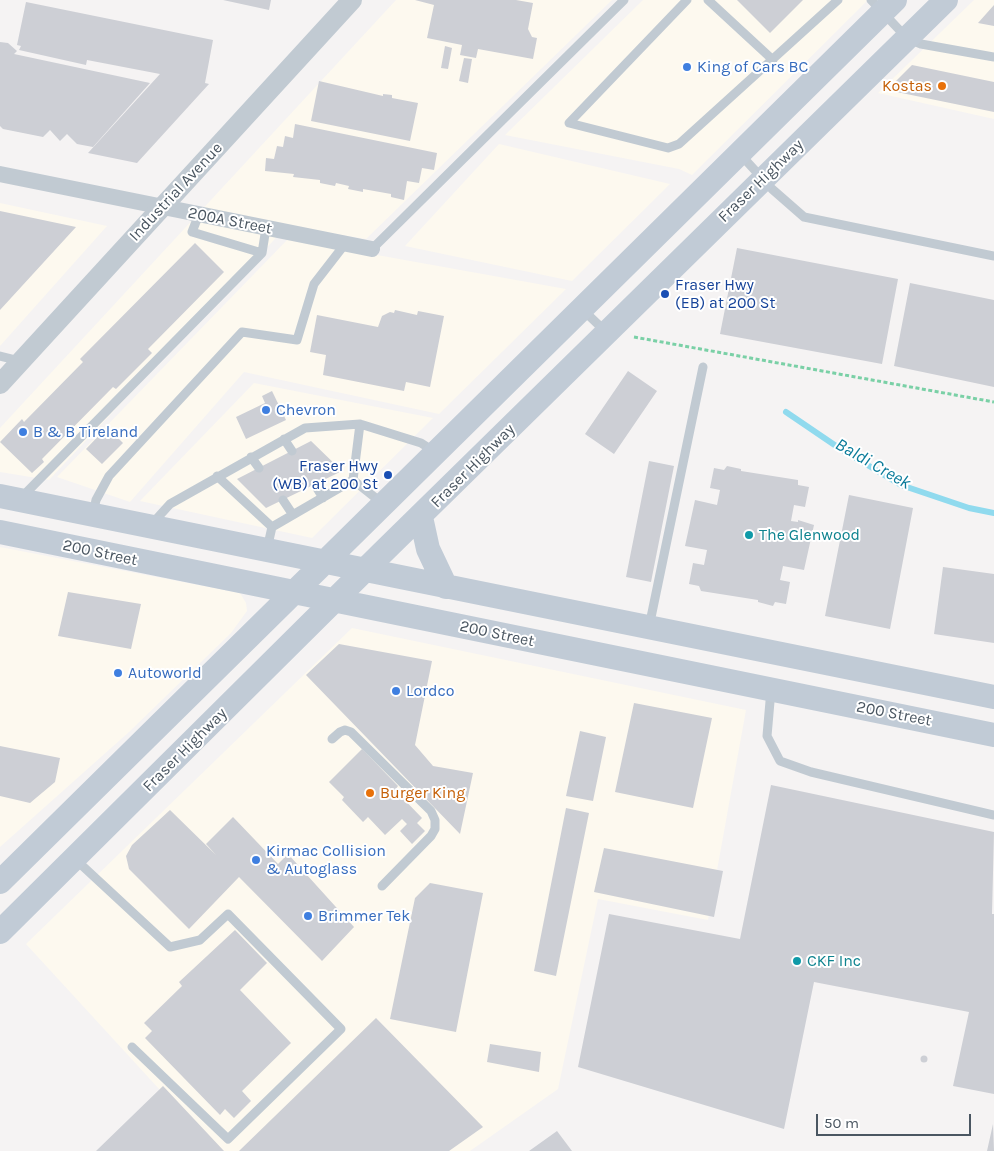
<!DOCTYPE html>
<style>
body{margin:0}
#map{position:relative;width:994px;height:1151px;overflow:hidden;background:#f5f3f3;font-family:Karla,sans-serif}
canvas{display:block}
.scale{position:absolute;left:816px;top:1114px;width:155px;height:22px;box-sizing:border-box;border:2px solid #4a5661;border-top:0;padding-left:6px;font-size:15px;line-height:18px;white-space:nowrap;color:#4a5661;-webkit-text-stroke:4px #fff;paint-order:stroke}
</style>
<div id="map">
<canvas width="994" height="1151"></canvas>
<div class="scale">50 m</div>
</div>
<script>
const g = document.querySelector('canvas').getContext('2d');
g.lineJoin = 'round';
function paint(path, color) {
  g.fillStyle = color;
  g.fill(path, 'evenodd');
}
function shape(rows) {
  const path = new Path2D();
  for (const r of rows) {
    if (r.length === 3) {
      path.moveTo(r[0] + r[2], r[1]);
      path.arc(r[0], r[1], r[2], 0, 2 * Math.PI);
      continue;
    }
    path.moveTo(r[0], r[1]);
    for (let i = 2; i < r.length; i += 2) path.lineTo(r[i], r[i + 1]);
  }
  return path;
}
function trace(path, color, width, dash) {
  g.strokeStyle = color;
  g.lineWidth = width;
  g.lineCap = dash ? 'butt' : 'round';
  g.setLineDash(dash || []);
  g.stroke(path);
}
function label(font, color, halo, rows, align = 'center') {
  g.font = font + ' Karla,sans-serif';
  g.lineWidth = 4;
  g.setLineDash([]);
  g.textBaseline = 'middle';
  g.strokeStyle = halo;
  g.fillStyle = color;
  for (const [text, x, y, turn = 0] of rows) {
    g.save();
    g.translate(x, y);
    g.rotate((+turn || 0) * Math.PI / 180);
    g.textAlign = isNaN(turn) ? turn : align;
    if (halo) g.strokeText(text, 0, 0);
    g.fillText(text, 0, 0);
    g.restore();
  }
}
const commercial = shape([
 [396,0,612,0,366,239,287,226,49,480,0,472,0,428],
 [643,0,868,0,692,175,679,169,505,135],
 [974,0,994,0,994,119,878,93],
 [499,144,670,184,572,281,405,246],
 [0,203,107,226,0,346],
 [288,239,566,289,439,414,244,372,130,502,57,477],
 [254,383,433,418,312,538,140,501],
 [0,547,240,593,246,603,247,611,231,633,129,732,0,847],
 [352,628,746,710,708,920,598,899,558,1089,470,1151,216,1151,26,944]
]);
const stream = shape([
 [786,412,839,448,901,485,969,508,994,513]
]);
const building = shape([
 [223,0,271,0,269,10],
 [415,0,516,0,533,3,528,29,532,37,537,38,533,59,478,49,476,58,460,55,462,45,427,38,434,5],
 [737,0,803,0,770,33],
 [26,2,213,40,205,83,209,84,137,163,88,153,160,74,87,60,86,65,19,50,21,46,17,45],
 [994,5,994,26,978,23],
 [0,42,8,43,17,51,14,54,150,83,93,147,77,144,67,134,60,141,50,130,43,137,3,129,0,126],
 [445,46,452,48,448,69,441,68],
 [464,58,472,59,468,83,459,81],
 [912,65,994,82,994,112,887,90],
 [319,81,383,96,383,94,392,95,392,98,418,103,410,141,311,121],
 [295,124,437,153,434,170,422,168,419,183,407,181,404,200,391,197,391,194,363,189,363,192,348,189,349,186,336,183,335,186,320,183,320,180,293,177,294,174,265,171,266,158,274,159,277,146,283,147,285,136,293,138],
 [0,211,76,227,0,310],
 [195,243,224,272,148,349,152,353,116,389,113,387,42,459,44,462,32,473,0,442,22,419,24,422,83,362,80,359],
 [737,248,898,279,882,364,720,334],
 [910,283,994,300,994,387,894,366],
 [395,310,417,315,418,311,444,316,430,387,406,382,404,391,323,375,326,355,310,352,317,315,378,327,382,316,390,312,394,313],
 [628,371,657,391,614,454,585,434],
 [272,391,286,420,246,439,236,417,265,403,262,396],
 [107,427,123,443,102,464,86,449],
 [311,441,342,471,266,508,237,479],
 [649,461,674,466,651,582,626,577],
 [727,466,741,469,741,471,798,480,798,485,809,487,805,507,794,505,791,521,798,522,798,520,814,525,804,570,783,566,780,580,790,582,786,604,775,602,773,606,758,602,758,600,701,591,699,586,689,584,693,563,704,565,707,550,685,546,695,500,717,505,720,490,710,488,714,468,724,470],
 [849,495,913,508,890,629,825,616],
 [943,567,994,574,994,643,934,634],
 [68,592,141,604,131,649,58,636],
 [339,644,432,661,415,745,433,766,473,773,460,834,306,675],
 [634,703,712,718,693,808,615,792],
 [580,731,606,737,593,801,566,796],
 [0,746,60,758,55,782,30,803,0,796],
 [362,749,398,786,395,790,422,818,417,823,425,831,412,844,400,831,407,824,402,819,385,835,368,817,363,822,342,800,344,797,329,782],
 [771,785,994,832,992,914,994,914,994,1094,953,1086,969,1012,814,982,784,1129,578,1067,609,914,740,939],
 [566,808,589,813,556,976,534,971],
 [170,810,216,855,206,844,233,817,278,864,288,854,354,927,322,961,239,877,189,929,129,869,126,856,132,845],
 [604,848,723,871,714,917,594,892],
 [430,883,483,893,456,1032,390,1019,415,898],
 [235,930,267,963,240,990,291,1043,242,1091,251,1101,234,1118,225,1109,220,1115,145,1038,152,1031,144,1023,182,986,179,982],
 [376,1018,483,1127,449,1151,239,1151],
 [490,1044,541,1052,539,1072,487,1062],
 [924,1059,3.5],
 [163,1086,224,1151,96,1151],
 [993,1124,994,1151,987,1151],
 [557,1131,572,1151,529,1151]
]);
const path = shape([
 [634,337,994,402]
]);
const service = shape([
 [687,0,569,123,668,148,679,144,838,0],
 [708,0,773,60],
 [871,0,907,38,921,44,994,57],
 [740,154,772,189,804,217,994,256],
 [199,214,192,232,262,253],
 [372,249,624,0],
 [582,309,605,331],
 [0,356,20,361],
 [284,439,292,451],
 [251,457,259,468],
 [217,476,272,527,267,549],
 [353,480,360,424],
 [315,485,323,498],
 [21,498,262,253,266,228],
 [283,500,293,515],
 [93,514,96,500,109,476,242,332,297,340,314,284,345,244],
 [151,525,170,504,305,428,360,424,421,443,435,452],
 [272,527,353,480,382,503],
 [649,627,703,367],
 [771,690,767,736,780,761,811,772,994,815],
 [332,739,340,732,345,730,351,732,431,811,435,820,435,829,431,836,382,886],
 [75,859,170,947,200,940,228,914,341,1029,228,1139,132,1047]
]);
const minor = shape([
 [0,174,372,249]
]);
const tertiary = shape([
 [0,384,352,0]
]);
const secondary = shape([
 [0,496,994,697],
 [421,517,428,549,446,587],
 [0,532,994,735],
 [0,882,895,0],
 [0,932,381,554,946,0]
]);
const markers = [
 [687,67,5,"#3f7fe0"],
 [942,86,5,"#e8710a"],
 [665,294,5,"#1a4fb4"],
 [266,410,5,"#3f7fe0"],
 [23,432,5,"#3f7fe0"],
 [388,475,5,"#1a4fb4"],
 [749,535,5,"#0f9aa8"],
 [118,673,5,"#3f7fe0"],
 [396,691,5,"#3f7fe0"],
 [370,793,5,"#e8710a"],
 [256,860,5,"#3f7fe0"],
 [308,916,5,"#3f7fe0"],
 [797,961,5,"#0f9aa8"]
];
const shopNames = [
 ["King of Cars BC",697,67],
 ["Chevron",276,410],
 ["B & B Tireland",33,432],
 ["Autoworld",128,673],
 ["Lordco",406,691],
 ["Kirmac Collision",266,851],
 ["& Autoglass",266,869],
 ["Brimmer Tek",318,916]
];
const foodNames = [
 ["Kostas",932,86],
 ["Burger King",380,793,"left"]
];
const streetNames = [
 ["Fraser Highway",761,181,-44],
 ["Industrial Avenue",176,192,-47],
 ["200A Street",230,221,11],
 ["Fraser Highway",473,466,-45],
 ["200 Street",100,553,12],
 ["200 Street",497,634,12],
 ["200 Street",894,714,11],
 ["Fraser Highway",185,750,-45]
];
const transitNames = [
 ["Fraser Hwy",675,285],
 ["(EB) at 200 St",675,303],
 ["Fraser Hwy",378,466,"right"],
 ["(WB) at 200 St",378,484,"right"]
];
const cultureNames = [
 ["The Glenwood",759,535],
 ["CKF Inc",807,961]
];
const waterNames = [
 ["Baldi Creek",873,464,30]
];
paint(commercial, '#fdf9ef');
trace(stream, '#90daee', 6);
paint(building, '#cdcfd5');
trace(path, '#7ad0a6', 3, [4, 2.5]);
trace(service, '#c1cad2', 9);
trace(minor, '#c1cad2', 16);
trace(tertiary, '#c1cad2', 20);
trace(secondary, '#c1cbd6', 24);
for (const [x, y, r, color] of markers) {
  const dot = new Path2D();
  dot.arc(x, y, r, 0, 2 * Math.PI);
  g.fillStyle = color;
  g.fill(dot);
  trace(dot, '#fff', 2);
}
label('16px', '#366cbe', '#fff', shopNames, 'left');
label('16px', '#c56008', '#fff', foodNames, 'right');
label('16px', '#4a5661', '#fff', streetNames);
label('16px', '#164399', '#fff', transitNames, 'left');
label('16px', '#0d838f', '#fff', cultureNames, 'left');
label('italic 18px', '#0c7c9b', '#fff', waterNames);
</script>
